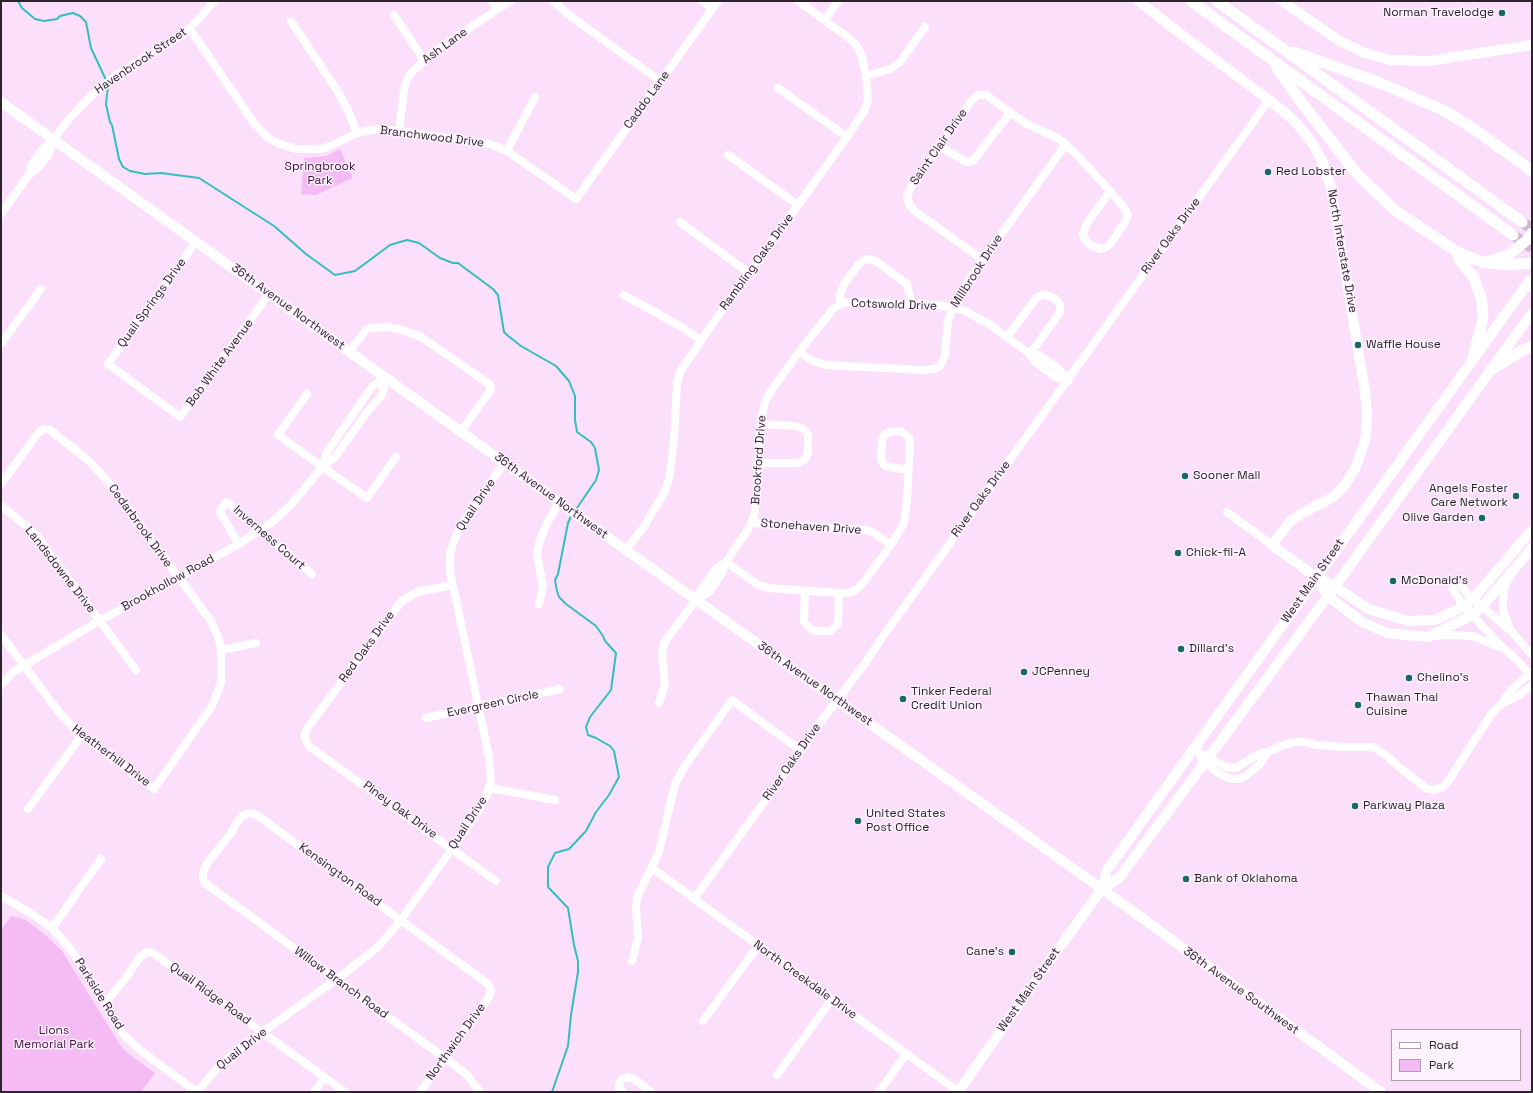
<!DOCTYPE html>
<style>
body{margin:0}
#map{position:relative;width:1533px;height:1093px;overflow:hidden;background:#fbdffb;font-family:"Space Grotesk",sans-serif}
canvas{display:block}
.frame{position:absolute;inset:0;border:2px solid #2d232d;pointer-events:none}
.legend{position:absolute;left:1391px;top:1029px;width:130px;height:52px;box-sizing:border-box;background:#fef2fe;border:1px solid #aa9faa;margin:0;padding:5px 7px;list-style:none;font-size:12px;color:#2d232d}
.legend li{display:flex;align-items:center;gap:8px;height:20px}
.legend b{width:20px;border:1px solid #aa9faa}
</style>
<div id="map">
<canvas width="1533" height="1093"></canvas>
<div class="frame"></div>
<ul class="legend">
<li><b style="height:5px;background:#fff"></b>Road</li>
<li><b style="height:11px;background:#f4bbf4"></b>Park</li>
</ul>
</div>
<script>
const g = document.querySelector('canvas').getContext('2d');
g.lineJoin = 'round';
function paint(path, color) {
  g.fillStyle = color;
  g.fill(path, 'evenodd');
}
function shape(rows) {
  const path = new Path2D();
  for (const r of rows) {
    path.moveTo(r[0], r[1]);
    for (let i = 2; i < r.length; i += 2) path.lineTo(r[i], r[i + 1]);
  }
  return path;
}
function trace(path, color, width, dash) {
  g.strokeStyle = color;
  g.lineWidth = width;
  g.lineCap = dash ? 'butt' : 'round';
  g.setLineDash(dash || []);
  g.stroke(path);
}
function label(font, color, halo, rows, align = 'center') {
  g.font = font + ' "Space Grotesk",sans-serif';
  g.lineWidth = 3;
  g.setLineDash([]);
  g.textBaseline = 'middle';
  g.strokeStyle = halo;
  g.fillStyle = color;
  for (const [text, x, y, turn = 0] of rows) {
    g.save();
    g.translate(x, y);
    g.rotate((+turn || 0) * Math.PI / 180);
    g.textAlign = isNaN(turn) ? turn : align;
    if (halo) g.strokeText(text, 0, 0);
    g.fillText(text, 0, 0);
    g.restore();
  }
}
const green = shape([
 [340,149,353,178,316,195,301,194,304,158,326,156],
 [11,916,26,920,49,938,62,951,121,1046,130,1055,155,1073,141,1092,1,1092,1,930]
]);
const stream = shape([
 [18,1,22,8,35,19,44,21,57,19,60,16,73,13,80,16,86,22,91,48,106,80],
 [108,86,106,104,110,122,112,125,119,159,123,167,130,171,145,174,161,173,199,178,274,226,306,254,335,275,355,271,390,245,407,240,419,243,440,258,453,263,458,263,493,289,498,295,504,332,507,335,521,346,556,366,569,381,575,396,575,420,577,432,591,442,595,448,599,470,596,480,575,511],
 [552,1092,568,1046,571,1015,578,972,578,961,574,945,568,908,548,887,548,867,555,853,569,849,586,831,596,812,609,795,619,777,614,751,610,746,596,738,588,735,586,727,590,717,611,690,616,653,605,641,603,636,596,626,566,604,559,597,557,591,555,580,558,574,568,523,571,516]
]);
const highwayTunnel = shape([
 [1522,222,1532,229],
 [1513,235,1532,248]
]);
const minor = shape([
 [492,1,498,9],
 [554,1,569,15,660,81],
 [702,1,712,9],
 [394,15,424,60],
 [825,20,838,1],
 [291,21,340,95,348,110,357,133],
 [190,29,254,123,267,137,277,143,296,149,320,149,328,147,357,133,377,129,399,131,482,143,490,144,507,151,576,199,718,1],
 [866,76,890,69,900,62,925,27],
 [778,88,847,137],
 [399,131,404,90,408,77,413,71,431,54,510,1],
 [940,146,963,160,967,162,973,161,1010,113],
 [507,151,535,97],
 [728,155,798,205],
 [28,176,39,167,48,155,53,140],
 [1,214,28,176,32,164,42,150,53,140,70,118,90,97,115,76,183,34,197,21,214,1],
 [680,222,749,273],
 [196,242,108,364,180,417,269,294],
 [983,260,916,212,910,206,907,197,911,187,972,100,978,95,986,95,1025,123,1058,138,1077,155,1110,191,1124,208,1128,215,1125,222,1110,244,1105,248,1100,249,1089,244,1085,240,1083,234,1086,225,1110,191],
 [624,295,680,326,701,340],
 [840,304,840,295,844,284,859,264,865,260,870,259,876,261,907,284,912,305],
 [1007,337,1037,297,1044,294,1056,299,1060,305,1060,312,1030,354],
 [1,344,41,289],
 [349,352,366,330,369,328,388,327,403,330,421,337,485,381,490,385,491,390,461,431],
 [799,352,813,361,826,365,921,370,935,369,940,366,945,356,948,320,955,303,972,275,1066,144],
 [1030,354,1039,355,1059,369,1068,381],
 [307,394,278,435,334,475,367,498,396,457],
 [758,463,798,463,805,459,808,453,808,435,804,429,796,426,760,424],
 [322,467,327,452,372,387,386,377],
 [1,484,39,432,44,429,50,430,88,460,105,478,211,621,219,639,221,650,221,683,212,706,154,789,75,730,59,712,1,635],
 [1,506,29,528,38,537,136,670],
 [1227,512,1272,545],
 [752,522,762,524,867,530,874,533,891,545],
 [239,544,221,514,221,510,226,502,231,505,240,514,312,574],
 [626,550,645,525,665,491,669,479,674,441,677,384,680,372,711,326,847,137,865,110,868,99,866,76,862,56,856,45,849,38,798,1],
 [726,562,757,584,768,588,839,593,848,593,856,590,863,583,891,545,904,523,907,500,910,444,909,438,904,433,900,431,889,432,885,434,882,440,881,460,885,466,890,467,908,470],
 [1509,578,1505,585,1503,601,1503,611,1510,629],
 [453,585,417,592,401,602,308,727,305,733,305,738,310,747,496,881],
 [1462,587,1468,595,1512,632,1532,655],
 [1453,589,1460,601,1472,615,1500,645,1519,662,1532,677],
 [805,591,804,622,812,630,817,631,830,631,838,624,839,593],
 [697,600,710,591,721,575,726,562],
 [539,604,543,586,537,554,539,544,545,527,559,502],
 [1431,636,1452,635,1473,636,1499,647],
 [221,650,256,643],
 [1,685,13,672,99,621,239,544,272,522,292,504,322,467,335,457,368,411,382,395,386,377],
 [659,703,665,684,662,653,664,643,696,600,703,587,715,570,726,562,747,531,752,522,755,511,757,493,760,424,765,402,769,394,799,352,834,308,843,303,850,302,937,305,963,310,989,324,1030,354,1034,361,1055,377,1068,381],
 [1503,703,1518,696,1532,685],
 [426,718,560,689],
 [1194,750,1226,767,1236,768,1259,754,1268,752,1286,744,1295,742,1305,742,1317,745,1343,747,1370,747,1375,748,1387,756,1398,766,1427,789,1435,790,1443,787,1447,783,1492,713,1501,705,1511,690,1532,671],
 [1201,758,1215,771,1222,775,1231,779,1239,779,1248,774,1259,765,1268,752],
 [490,788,555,800],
 [28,809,81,736],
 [652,868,959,1092],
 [1,896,32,914,52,928,68,946,83,967,119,1028,125,1036,141,1051,197,1092],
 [694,899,808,741,813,732,866,662,881,639,1269,100],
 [52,928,101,859],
 [632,961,638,938,636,907,637,897,659,852,675,784,683,769,732,700,801,751],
 [105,1003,128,975,140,957,147,952,153,953,345,1092],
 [703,1021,758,946],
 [777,1075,832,999],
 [197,1092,218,1067,235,1052,345,973,379,946,401,920,461,836,479,810,487,795,491,779,489,757,453,585,450,573,450,554,454,540,464,521,504,463],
 [314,1092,325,1077],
 [420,1092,434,1073,436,1070,445,1058,452,1048,455,1043,486,1001,489,997,491,990,488,984,257,815,249,813,242,816,236,824,231,833,206,865,203,873,203,879,205,883,242,910,324,970,336,979,445,1058,462,1071,467,1075,480,1092],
 [623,1092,619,1088,619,1084,622,1079,629,1077,637,1081,651,1092],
 [879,1092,906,1054]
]);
const major = shape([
 [1139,1,1169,25,1269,100,1289,116,1299,126,1314,146,1322,161,1331,187,1365,391,1367,414,1366,435,1363,447,1355,469,1344,486,1333,497,1301,514,1290,522,1272,545,1316,577,1335,586,1368,609,1408,621,1435,620,1465,606,1473,599,1532,530],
 [1282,1,1341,42,1365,53,1390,60,1429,61,1532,45],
 [1,102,591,525,1102,889,1381,1092],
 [1316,577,1328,596,1362,622,1387,633,1428,637,1472,615,1482,607,1532,548],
 [1102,889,1119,878,1328,596,1532,313],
 [958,1092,1051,959,1102,889,1107,870,1530,280]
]);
const highway = shape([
 [1191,1,1513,235],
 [1217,1,1522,222],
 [1294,52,1380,83,1445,111,1474,129,1532,171],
 [1277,68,1301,102,1358,175,1396,211,1456,251,1471,258,1483,262,1506,265,1532,263],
 [1456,251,1462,263,1474,278,1481,298,1483,313,1482,323,1472,361],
 [1489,261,1507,256,1527,240,1532,233],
 [1526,287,1532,282],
 [1491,370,1523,350,1532,346]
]);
const markers = [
 [1502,13,4,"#186769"],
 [1268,172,4,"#186769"],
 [1358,345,4,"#186769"],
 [1185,476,4,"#186769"],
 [1516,496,4,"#186769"],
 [1482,518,4,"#186769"],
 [1178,553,4,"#186769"],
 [1393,581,4,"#186769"],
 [1181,649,4,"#186769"],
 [1024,672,4,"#186769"],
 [1409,678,4,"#186769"],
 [903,699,4,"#186769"],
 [1358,705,4,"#186769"],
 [1355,806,4,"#186769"],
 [858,821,4,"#186769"],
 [1186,879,4,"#186769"],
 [1012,952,4,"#186769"]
];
const poiNames = [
 ["Norman Travelodge",1494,13,"right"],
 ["Red Lobster",1276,172],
 ["Waffle House",1366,345],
 ["Sooner Mall",1193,476],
 ["Angels Foster",1508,489,"right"],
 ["Care Network",1508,503,"right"],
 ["Olive Garden",1474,518,"right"],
 ["Chick-fil-A",1186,553],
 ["McDonald's",1401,581],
 ["Dillard's",1189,649],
 ["JCPenney",1032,672],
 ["Chelino's",1417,678],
 ["Tinker Federal",911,692],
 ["Credit Union",911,706],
 ["Thawan Thai",1366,698],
 ["Cuisine",1366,712],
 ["Parkway Plaza",1363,806],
 ["United States",866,814],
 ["Post Office",866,828],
 ["Bank of Oklahoma",1194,879],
 ["Cane's",1004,952,"right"]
];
const streetNames = [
 ["Ash Lane",445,46,-36],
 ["Havenbrook Street",141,61,-34],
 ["Caddo Lane",647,100,-54],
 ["Branchwood Drive",432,137,7],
 ["Saint Clair Drive",939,147,-55],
 ["River Oaks Drive",1171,236,-54],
 ["North Interstate Drive",1342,251,80],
 ["Rambling Oaks Drive",757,262,-54],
 ["Millbrook Drive",977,271,-57],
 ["Quail Springs Drive",152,303,-54],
 ["Cotswold Drive",894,305,2],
 ["36th Avenue Northwest",288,307,36],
 ["Bob White Avenue",220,363,-54],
 ["Brookford Drive",759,460,-86],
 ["36th Avenue Northwest",551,496,36],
 ["River Oaks Drive",981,499,-54],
 ["Quail Drive",476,505,-56],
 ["Cedarbrook Drive",140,526,54],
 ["Stonehaven Drive",811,527,4],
 ["Inverness Court",269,538,41],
 ["Landsdowne Drive",60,570,52],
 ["West Main Street",1313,581,-55],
 ["Brookhollow Road",168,583,-29],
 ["Red Oaks Drive",367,647,-54],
 ["36th Avenue Northwest",815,684,35],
 ["Evergreen Circle",493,704,-12],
 ["Heatherhill Drive",111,756,37],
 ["River Oaks Drive",792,762,-55],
 ["Piney Oak Drive",400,810,36],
 ["Quail Drive",468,823,-57],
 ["Kensington Road",340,875,36],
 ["North Creekdale Drive",805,980,36],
 ["Willow Branch Road",341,983,36],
 ["West Main Street",1029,990,-55],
 ["36th Avenue Southwest",1241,991,36],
 ["Parkside Road",99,994,58],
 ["Quail Ridge Road",210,994,36],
 ["Northwich Drive",456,1042,-54],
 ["Quail Drive",242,1049,-38]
];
const parkNames = [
 ["Springbrook",320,167],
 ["Park",320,181],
 ["Lions",54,1031],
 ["Memorial Park",54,1045]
];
paint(green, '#f4bbf4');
trace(stream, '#35bec2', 2);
trace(highwayTunnel, '#d2b9d2', 11, [11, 5.5]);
trace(minor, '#fff', 8);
trace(major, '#fff', 10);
trace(highway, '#fff', 11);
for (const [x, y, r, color] of markers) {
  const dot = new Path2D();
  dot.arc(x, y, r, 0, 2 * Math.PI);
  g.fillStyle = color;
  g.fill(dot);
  trace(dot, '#fef2fe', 1.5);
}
label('12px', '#2d232d', '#fef2fe', poiNames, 'left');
label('12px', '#2d232d', '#fef2fe', streetNames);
label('12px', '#450d48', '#fef2fe', parkNames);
</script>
